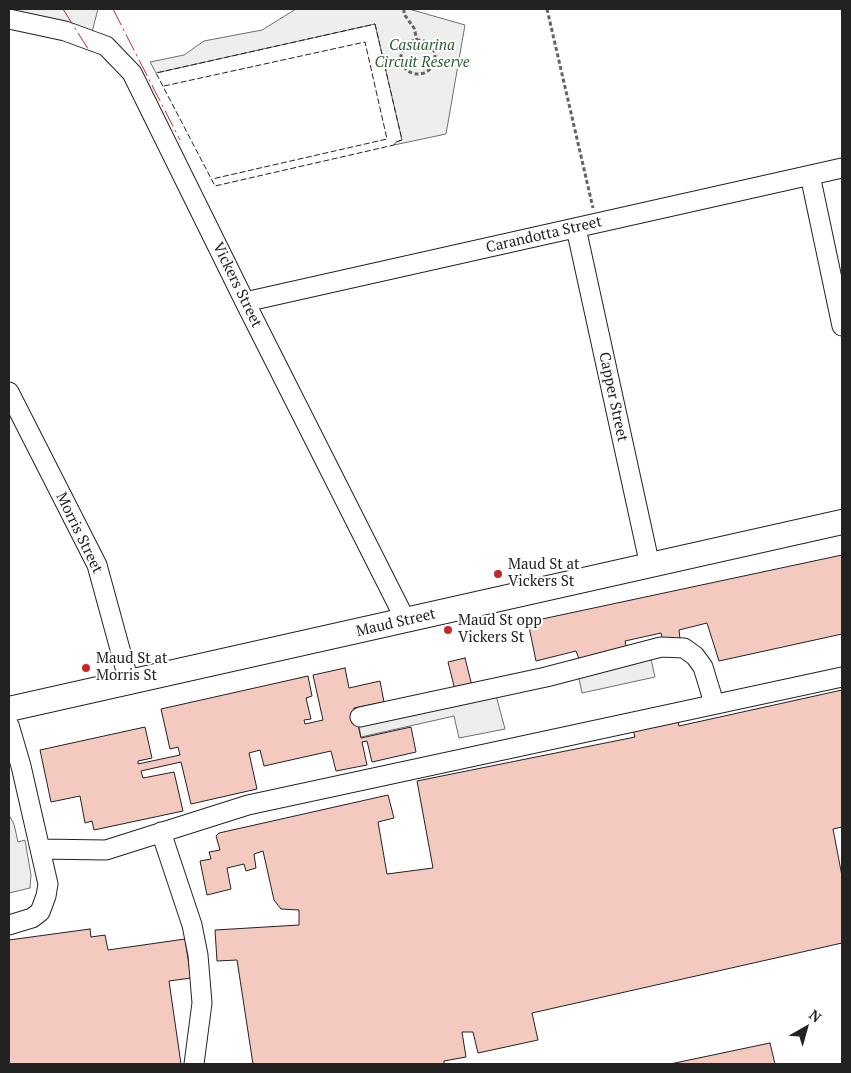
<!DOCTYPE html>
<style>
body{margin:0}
#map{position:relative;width:851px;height:1073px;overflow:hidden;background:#fff;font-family:"PT Serif",serif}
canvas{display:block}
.frame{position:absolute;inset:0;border:10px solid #222;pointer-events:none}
.north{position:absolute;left:781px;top:1003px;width:50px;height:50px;-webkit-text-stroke:4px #fff;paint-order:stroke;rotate:38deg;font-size:14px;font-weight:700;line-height:20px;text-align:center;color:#222}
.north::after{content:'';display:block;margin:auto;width:18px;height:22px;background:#222;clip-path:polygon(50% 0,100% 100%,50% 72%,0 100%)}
</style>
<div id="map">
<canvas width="851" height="1073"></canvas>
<div class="frame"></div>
<div class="north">N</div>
</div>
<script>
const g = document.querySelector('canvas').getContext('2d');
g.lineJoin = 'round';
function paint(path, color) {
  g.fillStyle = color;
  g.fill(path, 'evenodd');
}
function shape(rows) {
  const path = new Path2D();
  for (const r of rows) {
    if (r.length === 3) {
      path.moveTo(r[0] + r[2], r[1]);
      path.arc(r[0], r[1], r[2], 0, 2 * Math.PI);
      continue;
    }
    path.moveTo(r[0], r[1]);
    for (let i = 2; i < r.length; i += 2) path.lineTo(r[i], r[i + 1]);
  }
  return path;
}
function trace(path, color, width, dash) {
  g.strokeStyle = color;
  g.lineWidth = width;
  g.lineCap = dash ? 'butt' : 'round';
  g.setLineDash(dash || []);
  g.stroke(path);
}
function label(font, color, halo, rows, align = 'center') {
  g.font = font + ' "PT Serif",serif';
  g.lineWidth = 4;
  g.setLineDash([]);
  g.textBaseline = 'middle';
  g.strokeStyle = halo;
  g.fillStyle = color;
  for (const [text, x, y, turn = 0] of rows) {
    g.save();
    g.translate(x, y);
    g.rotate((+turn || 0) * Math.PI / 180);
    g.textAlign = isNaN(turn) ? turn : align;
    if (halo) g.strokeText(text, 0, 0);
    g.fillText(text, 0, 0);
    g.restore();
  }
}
const green = shape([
 [9,9,98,9,92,32,9,12,9,9],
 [296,9,409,9,465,25,446,134,394,145,396,142,402,140,375,24,156,73,150,62,184,55,204,41,262,30,296,9]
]);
const parking = shape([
 [651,659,655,677,582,693,578,674,651,659],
 [493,684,505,729,459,738,454,716,361,737,356,711,493,684],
 [9,815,14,824,18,842,25,840,31,875,30,888,9,893,9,815]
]);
const building = shape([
 [842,555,842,634,719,661,707,623,679,630,680,639,663,642,661,633,625,641,626,646,622,651,579,659,576,651,536,661,528,622,842,555],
 [465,658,472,686,455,690,448,662,465,658],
 [345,668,349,688,380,681,384,702,354,708,361,738,411,727,416,752,372,762,367,741,362,742,367,765,336,771,331,751,264,766,260,750,249,753,257,789,191,804,181,762,141,771,143,778,174,772,183,811,94,830,92,821,85,823,80,796,51,802,40,750,145,727,152,758,138,761,138,764,180,755,178,747,170,749,161,709,308,676,312,696,306,698,311,719,304,720,305,724,323,720,313,675,345,668],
 [842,690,842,827,833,829,842,876,842,943,532,1013,538,1040,478,1053,473,1032,462,1032,466,1057,444,1061,444,1064,253,1064,237,960,217,961,215,930,299,925,299,910,281,909,274,900,263,851,254,854,256,868,246,871,244,864,227,868,231,889,207,895,200,861,211,859,209,852,220,850,216,836,219,833,388,795,394,818,378,822,387,874,433,868,417,781,635,737,633,730,678,722,679,726,842,690],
 [90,929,91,937,105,935,108,950,185,939,191,978,169,981,181,1064,9,1064,9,940,90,929],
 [770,1043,775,1064,670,1064,770,1043]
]);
const path = shape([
 [404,9,404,14,414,28,417,40],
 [547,9,593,208],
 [418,57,17]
]);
const minor = shape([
 [9,19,65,31,106,46,132,73,245,302,406,621],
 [810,175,842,326],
 [576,228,650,566],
 [245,302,842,168],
 [9,392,97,565,129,682],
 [360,717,546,677,661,647,684,648,695,656,703,667,714,703],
 [9,725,21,766,48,884,46,896,40,912,32,918,9,925],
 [161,832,192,925,198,955,202,1003,194,1064],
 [40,849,106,850,248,805,842,677]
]);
const major = shape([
 [9,709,842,522]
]);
const fence = shape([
 [375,24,402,140,396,142,394,145,215,186,156,73,375,24],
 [164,86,365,42,387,139,212,179]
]);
const power = shape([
 [63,9,90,52],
 [113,9,180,140]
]);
const markers = [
 [498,574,5,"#c62828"],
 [448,630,5,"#c62828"],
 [86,668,5,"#c62828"]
];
const parkNames = [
 ["Casuarina",422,46],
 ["Circuit Reserve",422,63]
];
const streetNames = [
 ["Carandotta Street",544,235,-13],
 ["Vickers Street",237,285,64],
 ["Capper Street",613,397,78],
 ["Morris Street",79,533,64],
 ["Maud Street",396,623,-13]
];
const poiNames = [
 ["Maud St at",508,565],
 ["Vickers St",508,582],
 ["Maud St opp",458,621],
 ["Vickers St",458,638],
 ["Maud St at",96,659],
 ["Morris St",96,676]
];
paint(green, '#eee');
trace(green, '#6f6f6f', 1);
paint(parking, '#ededed');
trace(parking, '#6f6f6f', 1);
paint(building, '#f3c9c0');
trace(building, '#222', 1);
trace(minor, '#222', 21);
trace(major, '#222', 26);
trace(path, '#646464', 3, [4, 2.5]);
trace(minor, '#fff', 19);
trace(major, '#fff', 24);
trace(fence, '#222', 1, [6, 2.5]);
trace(power, '#c62828', 1, [18, 4, 2.5, 4]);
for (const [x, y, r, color] of markers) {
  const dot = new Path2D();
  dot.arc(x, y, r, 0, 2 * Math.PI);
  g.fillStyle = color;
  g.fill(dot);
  trace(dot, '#fff', 2);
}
label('italic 15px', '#2f5e38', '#fff', parkNames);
label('15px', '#222', '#fff', streetNames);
label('15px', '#222', '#fff', poiNames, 'left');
</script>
